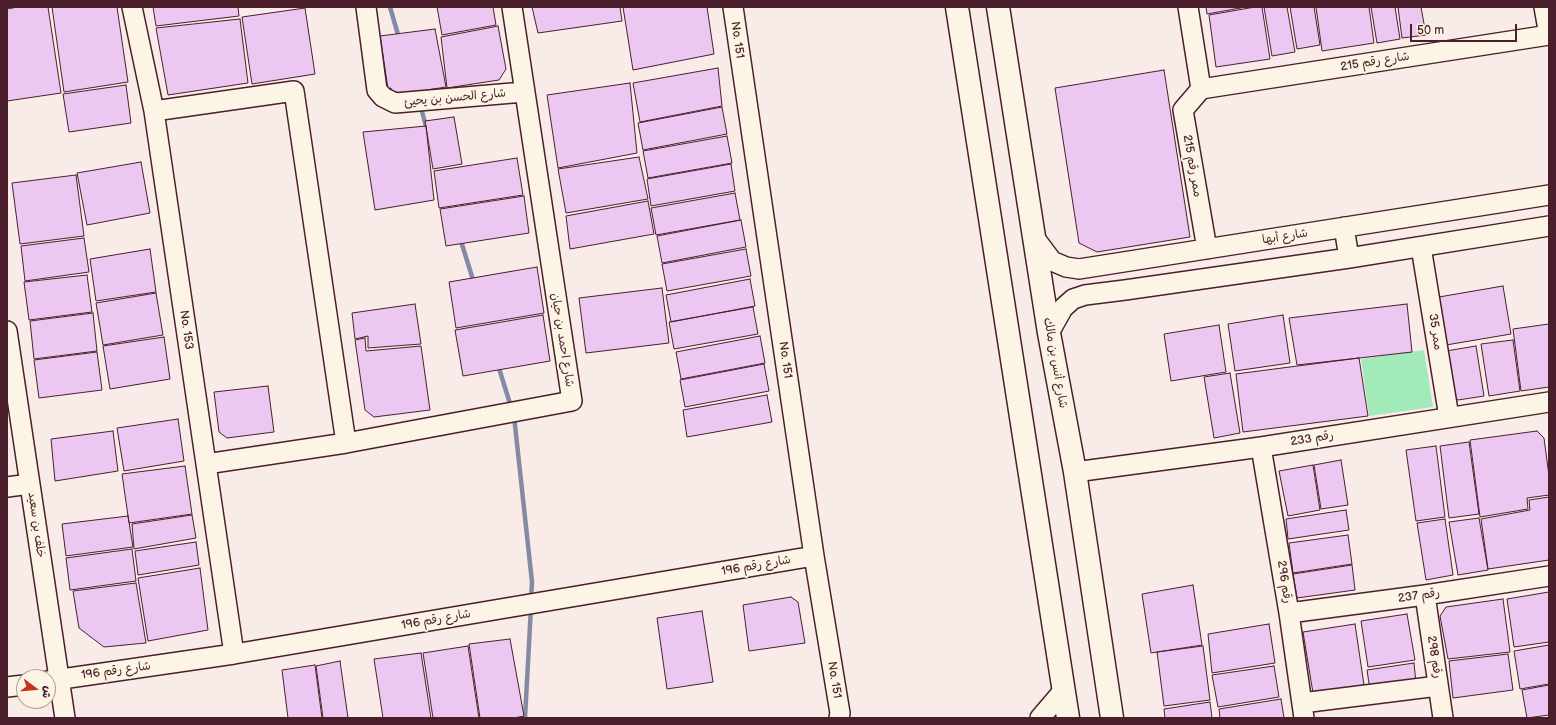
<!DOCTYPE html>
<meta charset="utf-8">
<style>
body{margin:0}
#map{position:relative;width:1556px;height:725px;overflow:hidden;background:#f9ece8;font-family:"Balsamiq Sans","Playpen Sans Arabic",sans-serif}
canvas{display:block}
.frame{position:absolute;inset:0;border:8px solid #4a1f2b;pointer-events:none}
.north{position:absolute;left:16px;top:669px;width:40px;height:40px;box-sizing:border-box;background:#fcf5e5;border:1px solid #b59f9b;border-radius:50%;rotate:106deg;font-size:11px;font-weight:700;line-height:16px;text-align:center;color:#4a1f2b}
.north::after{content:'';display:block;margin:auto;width:14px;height:18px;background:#c8321e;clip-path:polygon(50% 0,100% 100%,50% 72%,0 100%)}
.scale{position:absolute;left:1410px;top:24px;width:107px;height:18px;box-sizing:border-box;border:2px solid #4a1f2b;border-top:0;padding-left:5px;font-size:12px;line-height:14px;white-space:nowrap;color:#4a1f2b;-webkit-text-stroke:3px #fcf5e5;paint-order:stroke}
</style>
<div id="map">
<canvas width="1556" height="725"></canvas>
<div class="frame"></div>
<div class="north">ش</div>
<div class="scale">50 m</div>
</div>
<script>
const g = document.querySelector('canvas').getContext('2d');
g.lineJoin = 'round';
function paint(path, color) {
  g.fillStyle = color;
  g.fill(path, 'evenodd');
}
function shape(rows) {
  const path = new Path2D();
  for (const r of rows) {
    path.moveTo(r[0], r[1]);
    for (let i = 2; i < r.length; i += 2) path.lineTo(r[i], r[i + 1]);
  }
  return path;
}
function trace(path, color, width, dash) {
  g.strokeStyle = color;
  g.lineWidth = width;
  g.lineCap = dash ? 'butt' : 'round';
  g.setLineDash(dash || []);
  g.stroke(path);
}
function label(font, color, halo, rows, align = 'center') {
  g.font = font + ' "Balsamiq Sans","Playpen Sans Arabic",sans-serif';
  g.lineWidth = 4;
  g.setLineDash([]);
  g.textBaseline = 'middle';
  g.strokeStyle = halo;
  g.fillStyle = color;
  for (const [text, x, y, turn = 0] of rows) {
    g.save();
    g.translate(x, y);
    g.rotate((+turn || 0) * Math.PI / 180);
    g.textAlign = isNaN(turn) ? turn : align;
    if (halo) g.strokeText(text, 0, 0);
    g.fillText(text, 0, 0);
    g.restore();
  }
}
const green = shape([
 [1424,350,1433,407,1369,416,1361,359]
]);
const stream = shape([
 [390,7,399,38],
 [420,104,427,130],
 [460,238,474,283],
 [498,365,511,407],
 [514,416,532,582,531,600],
 [525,718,531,607]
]);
const building = shape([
 [18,7,48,7,61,93,7,101,7,9,18,7],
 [52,7,117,7,128,82,64,92,52,7],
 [153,7,238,7,239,16,156,26,153,7],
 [437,7,493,7,496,25,442,35,437,7],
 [532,7,620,7,622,21,538,33,532,7],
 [623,7,707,7,714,54,633,70,623,7],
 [1206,7,1246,7,1207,14,1206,7],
 [1255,7,1262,7,1270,59,1216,67,1209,15,1255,7],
 [1264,7,1287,7,1295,52,1272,56,1264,7],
 [1290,7,1314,7,1320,45,1297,49,1290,7],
 [1316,7,1369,7,1374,43,1322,51,1316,7],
 [1371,7,1395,7,1400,39,1377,43,1371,7],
 [1398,7,1421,7,1426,35,1402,38,1398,7],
 [305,8,315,74,252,84,242,17,305,8],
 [240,19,248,83,168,95,156,28,240,19],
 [498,26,506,69,499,80,447,88,441,37,498,26],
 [435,29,446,87,395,95,394,92,392,93,391,88,388,89,380,36,435,29],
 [718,68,722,106,640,122,633,83,718,68],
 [1164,70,1190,237,1097,252,1079,243,1055,88,1164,70],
 [630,83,637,153,558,168,547,95,630,83],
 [126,85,131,123,69,132,63,94,126,85],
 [722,107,727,134,643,150,638,123,722,107],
 [454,117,462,164,433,169,425,121,454,117],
 [426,126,434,200,375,210,363,132,426,126],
 [727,136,732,163,648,178,643,151,727,136],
 [639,157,648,199,566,213,558,169,639,157],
 [517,158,523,195,439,208,434,171,517,158],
 [141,162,150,213,87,225,77,173,141,162],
 [731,164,735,191,651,206,647,179,731,164],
 [76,175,84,236,20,244,12,183,76,175],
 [735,193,740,220,656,235,651,208,735,193],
 [524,196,529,233,446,246,440,209,524,196],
 [648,201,654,234,570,249,566,216,648,201],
 [741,220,746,247,662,263,657,236,741,220],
 [84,238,89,272,25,281,21,246,84,238],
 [150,249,156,292,96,301,90,259,150,249],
 [746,249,751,276,667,291,662,264,746,249],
 [537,267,544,313,456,328,449,282,537,267],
 [87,275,92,312,29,320,24,282,87,275],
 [750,279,755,306,671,322,666,295,750,279],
 [1503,286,1511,334,1446,345,1439,297,1503,286],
 [662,288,669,343,586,353,579,298,662,288],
 [156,293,163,335,103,345,96,303,156,293],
 [415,304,421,344,368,348,368,336,355,339,352,313,415,304],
 [1407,304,1412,352,1297,365,1289,318,1407,304],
 [753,307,758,334,674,349,669,322,753,307],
 [93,313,97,351,34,359,30,321,93,313],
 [543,315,550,361,463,376,455,330,543,315],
 [1283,315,1290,363,1235,371,1228,324,1283,315],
 [1549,324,1549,387,1521,391,1513,329,1549,324],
 [1219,325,1226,372,1171,381,1164,334,1219,325],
 [760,336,765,363,681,379,676,352,760,336],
 [164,337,170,379,110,389,103,346,164,337],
 [365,338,366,351,421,346,430,410,374,417,365,410,355,340,365,338],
 [1513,340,1520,391,1489,396,1481,344,1513,340],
 [1476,346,1484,396,1458,400,1452,396,1446,351,1476,346],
 [97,352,102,390,39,398,34,360,97,352],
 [1359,358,1368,416,1243,432,1236,374,1359,358],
 [764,364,769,391,685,407,680,380,764,364],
 [1230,373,1240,433,1214,438,1204,377,1230,373],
 [268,386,274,432,227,438,219,432,214,392,268,386],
 [767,395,772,422,687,437,683,410,767,395],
 [178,419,184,461,124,471,117,428,178,419],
 [113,431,118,471,55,481,51,439,113,431],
 [1537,431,1544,438,1549,476,1549,495,1527,498,1528,509,1480,517,1470,440,1537,431],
 [1469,442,1479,514,1449,518,1440,446,1469,442],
 [1436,446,1445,517,1416,521,1406,450,1436,446],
 [1341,460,1348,505,1321,509,1314,465,1341,460],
 [1313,465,1320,510,1288,516,1279,471,1313,465],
 [185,466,192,514,129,523,122,474,185,466],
 [1549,497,1549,560,1488,569,1481,519,1530,510,1529,500,1549,497],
 [1346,510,1349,530,1288,539,1286,519,1346,510],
 [192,515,196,538,134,549,132,524,192,515],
 [128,516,133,547,66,556,62,524,128,516],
 [1479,518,1488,570,1458,575,1449,522,1479,518],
 [1445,519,1453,575,1426,580,1417,523,1445,519],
 [1348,535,1352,564,1293,573,1289,543,1348,535],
 [196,542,199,565,138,575,135,551,196,542],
 [132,549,136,581,70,590,66,558,132,549],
 [1352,565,1355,590,1297,598,1293,574,1352,565],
 [200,568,208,630,148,641,138,578,200,568],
 [136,583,146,643,104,647,79,628,73,591,136,583],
 [1193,585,1202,645,1151,653,1142,594,1193,585],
 [1549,592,1549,642,1514,647,1507,599,1549,592],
 [791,597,798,602,805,643,749,651,743,605,791,597],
 [1503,599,1510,652,1448,659,1440,616,1446,607,1503,599],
 [702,611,713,682,667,689,657,618,702,611],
 [1407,614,1415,660,1368,667,1361,621,1407,614],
 [1269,624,1275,663,1212,673,1208,634,1269,624],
 [1355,624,1364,685,1313,693,1303,632,1355,624],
 [510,639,524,716,514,718,480,718,469,644,510,639],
 [1549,645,1549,684,1520,689,1514,651,1549,645],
 [468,646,479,718,433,718,423,653,468,646],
 [1203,646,1210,700,1164,706,1157,652,1203,646],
 [421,653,431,718,383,718,374,659,421,653],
 [1508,654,1513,690,1453,698,1449,661,1508,654],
 [340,661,348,718,323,718,316,666,340,661],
 [1414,663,1416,683,1370,690,1367,670,1414,663],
 [315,665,322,718,288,718,282,670,315,665],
 [1274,666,1279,697,1218,707,1212,675,1274,666],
 [1549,685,1549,715,1527,718,1522,690,1549,685],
 [1281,699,1284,718,1220,718,1219,709,1281,699],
 [1210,702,1212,718,1165,718,1164,709,1210,702]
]);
const minor = shape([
 [132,7,154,111,234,654],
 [366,7,377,90,383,97,395,103,524,92],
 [733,7,814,556,840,713,839,718],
 [1188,7,1201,89],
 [1544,7,1549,35],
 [1201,89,1549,35],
 [1201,89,1183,110,1207,249],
 [154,111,294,91,346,443],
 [1344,227,1349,258],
 [1034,237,1052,261,1066,267,1079,269,1549,195],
 [1421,247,1449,417],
 [7,331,65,718],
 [1049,333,1063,308,1073,299,1085,295,1125,290,1349,258,1549,226],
 [1261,447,1289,613,1304,718],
 [206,464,346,443,572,401,512,7],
 [1075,472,1261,447,1549,402],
 [7,487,30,484],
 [1425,595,1443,718],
 [1289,613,1425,595,1549,576],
 [48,681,234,654,814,556],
 [7,687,24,685],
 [1302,703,1438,686],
 [1040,718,1064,690]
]);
const major = shape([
 [957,7,1068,718],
 [998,7,1049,333,1075,472,1112,718]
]);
const streetNames = [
 ["No. 151",737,40,82],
 ["شارع رقم 215",1375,62,-9],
 ["شارع الحسن بن يحيئ",455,98,-5],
 ["ممر رقم 215",1192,166,80],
 ["شارع أبها",1285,237,-9],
 ["No. 153",186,330,82],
 ["ممر 35",1435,332,81],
 ["شارع احمد بن حيان",562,340,81],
 ["No. 151",785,360,82],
 ["شارع أنس بن مالك",1055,363,80],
 ["رقم 233",1312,439,-9],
 ["خلف بن سعيد",36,525,82],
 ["شارع رقم 196",756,566,-10],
 ["رقم 296",1284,582,81],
 ["رقم 237",1419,596,-8],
 ["شارع رقم 196",436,620,-10],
 ["رقم 298",1434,657,81],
 ["شارع رقم 196",116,671,-8],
 ["No. 151",834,680,81]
];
paint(green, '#a2eab9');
trace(stream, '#858aa4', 4.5);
paint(building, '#ebc7f2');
trace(building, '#4a1f2b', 1);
trace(minor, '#4a1f2b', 22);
trace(major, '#4a1f2b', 25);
trace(minor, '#fcf5e5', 19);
trace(major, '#fcf5e5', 22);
label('12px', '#4a1f2b', '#fcf5e5', streetNames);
</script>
